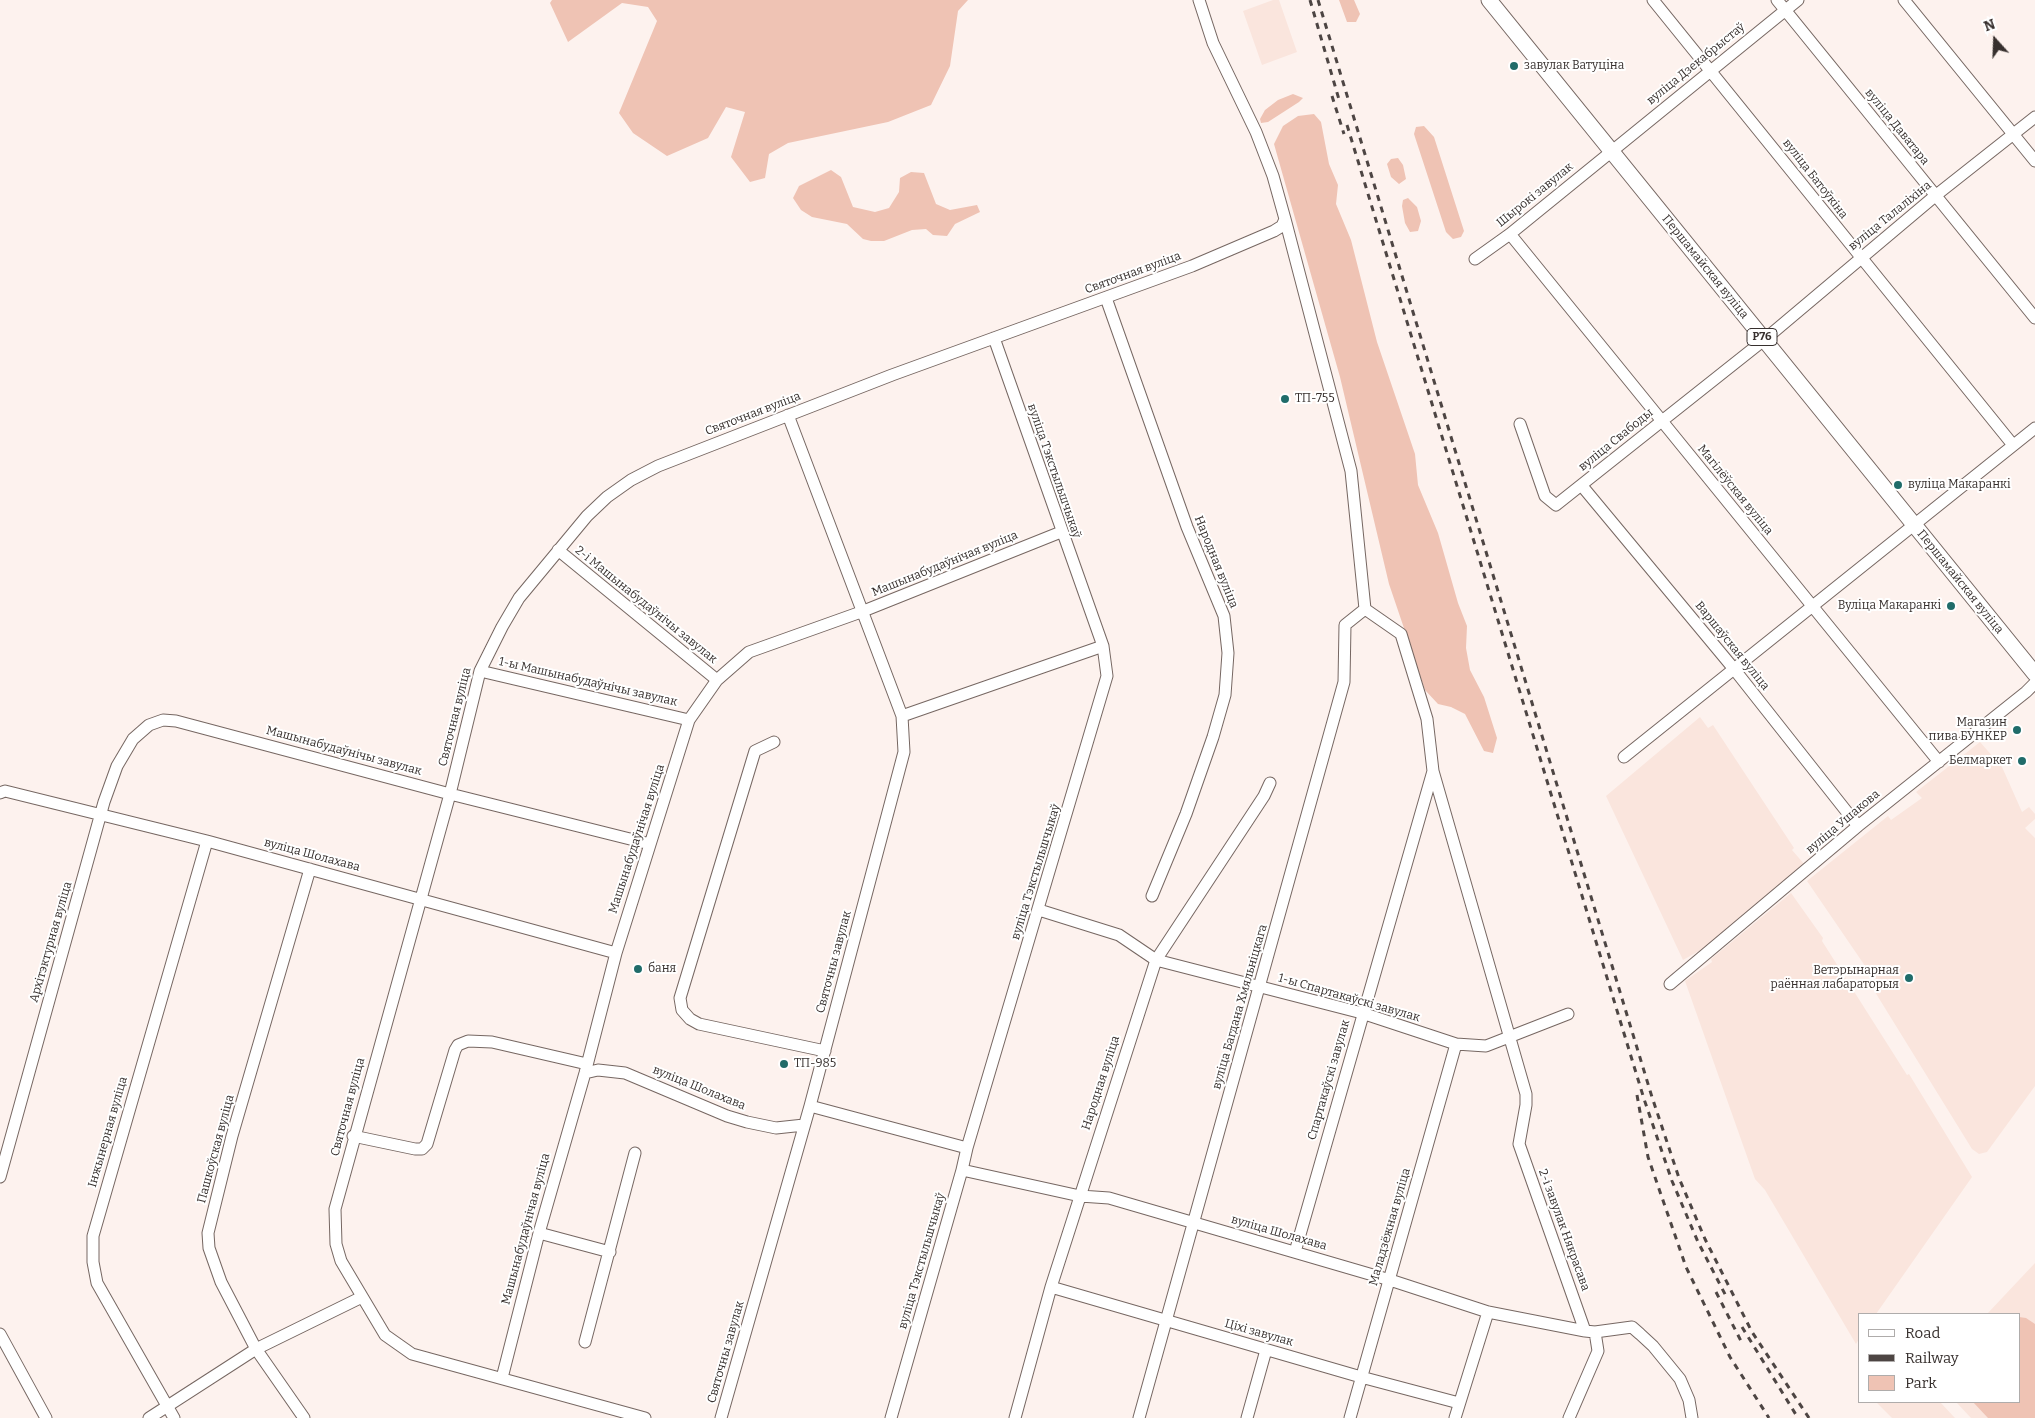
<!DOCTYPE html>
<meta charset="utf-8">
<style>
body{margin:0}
#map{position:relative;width:2035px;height:1418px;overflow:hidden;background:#fdf2ee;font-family:Bitter,serif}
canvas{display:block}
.legend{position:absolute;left:1858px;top:1313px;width:162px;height:90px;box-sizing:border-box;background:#fff;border:1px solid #afacab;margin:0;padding:6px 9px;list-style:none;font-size:15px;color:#37302e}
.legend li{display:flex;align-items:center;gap:10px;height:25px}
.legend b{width:25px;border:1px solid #afacab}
.north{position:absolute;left:1970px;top:15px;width:50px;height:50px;-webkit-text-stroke:4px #fff;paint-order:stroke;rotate:340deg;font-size:14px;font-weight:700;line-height:20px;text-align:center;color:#37302e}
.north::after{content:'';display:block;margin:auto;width:18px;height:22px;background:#37302e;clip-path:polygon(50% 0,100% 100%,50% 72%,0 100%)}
</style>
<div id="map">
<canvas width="2035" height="1418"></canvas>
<ul class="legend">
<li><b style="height:6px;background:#fff"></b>Road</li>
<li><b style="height:6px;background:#4d4543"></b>Railway</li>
<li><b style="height:14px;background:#efc3b4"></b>Park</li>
</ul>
<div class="north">N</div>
</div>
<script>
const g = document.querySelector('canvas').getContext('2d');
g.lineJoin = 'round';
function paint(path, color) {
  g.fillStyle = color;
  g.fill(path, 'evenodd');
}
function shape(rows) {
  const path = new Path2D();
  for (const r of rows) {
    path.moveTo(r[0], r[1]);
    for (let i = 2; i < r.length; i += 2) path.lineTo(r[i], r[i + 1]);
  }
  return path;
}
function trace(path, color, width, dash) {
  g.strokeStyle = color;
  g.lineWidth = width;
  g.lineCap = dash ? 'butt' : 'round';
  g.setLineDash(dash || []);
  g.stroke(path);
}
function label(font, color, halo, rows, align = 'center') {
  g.font = font + ' Bitter,serif';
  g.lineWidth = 4;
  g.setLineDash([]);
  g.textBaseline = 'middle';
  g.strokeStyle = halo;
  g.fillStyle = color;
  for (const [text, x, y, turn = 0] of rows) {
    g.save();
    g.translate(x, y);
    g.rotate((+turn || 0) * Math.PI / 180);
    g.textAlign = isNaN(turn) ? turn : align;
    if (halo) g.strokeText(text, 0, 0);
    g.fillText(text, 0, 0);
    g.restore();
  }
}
const built = shape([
 [1273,0,1279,0,1297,52,1262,65,1243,11],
 [1700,717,1708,728,1713,725,1794,848,1792,850,1805,865,1758,902,1713,943,1683,960,1606,796],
 [1980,742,2002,767,2022,812,2029,807,2035,814,2035,819,2025,828,2035,838,2035,1086,1987,1152,1979,1154,1972,1149,1875,992,1876,982,1807,881,1888,816,1891,820,1922,798,1916,792],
 [1791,893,1823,938,1822,941,1907,1075,1909,1074,1972,1177,1876,1314,1859,1314,1859,1339,1856,1344,1765,1190,1755,1179,1685,981,1712,962,1711,959],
 [2035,1263,2035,1418,1971,1418,1956,1402,2019,1402,2019,1314,1987,1314],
 [1876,1402,1940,1402,1955,1418,1892,1418]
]);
const green = shape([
 [552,0,968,0,958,11,950,66,931,105,888,122,788,143,769,154,765,178,750,182,731,157,745,112,726,107,708,138,667,156,633,133,619,113,657,21,648,7,622,3,568,42,550,3],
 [1339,0,1354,0,1360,14,1356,22,1347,22],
 [1293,94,1303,98,1299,102,1268,122,1261,123,1260,119,1265,110,1278,100],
 [1314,114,1321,122,1329,164,1338,185,1336,204,1351,240,1377,342,1415,454,1418,485,1438,533,1458,603,1467,626,1466,648,1470,670,1484,697,1497,738,1493,753,1484,751,1465,714,1451,707,1438,704,1425,690,1389,584,1340,377,1274,144,1283,126,1298,116],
 [1424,126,1434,137,1464,231,1461,237,1453,239,1446,232,1414,134,1416,127],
 [1398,158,1403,165,1406,179,1399,184,1391,177,1387,164,1391,159],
 [831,170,841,177,853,207,875,212,889,208,899,192,900,178,911,172,924,173,936,204,950,210,977,205,980,212,955,224,947,236,933,235,926,229,912,230,884,241,871,241,863,239,847,224,812,217,801,210,793,198,799,186],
 [1408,198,1417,207,1421,221,1418,231,1410,232,1405,223,1402,206,1403,200],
 [2019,1317,2026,1318,2035,1324,2035,1418,1988,1418,1973,1402,2019,1402]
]);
const minor = shape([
 [1653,0,2013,445],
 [1777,0,2035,318],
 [1904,0,2035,161],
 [1285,219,1351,471,1365,609,1401,634,1427,719,1433,771,1526,1094,1526,1105,1519,1144,1585,1331,1595,1332,1598,1351,1569,1418],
 [1510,234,1939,762],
 [1475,259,1510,234,1798,0],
 [1106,298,1187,527,1224,616,1228,653,1225,695,1213,737,1186,814,1152,896],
 [1520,424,1545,496,1556,505,1764,340,1935,196,2035,117],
 [1582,486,1734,669,1858,826],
 [558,550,717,680],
 [480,671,689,720],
 [902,716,1103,646],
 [774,742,755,751,680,998,682,1010,690,1019,699,1024,825,1051],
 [1624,757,2035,428],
 [0,793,5,791,207,841,616,953],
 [1039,910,1119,935,1156,960,1362,1013,1456,1044,1486,1046,1568,1014],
 [1670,984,1858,826,2026,692,2035,683],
 [585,1073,598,1070,625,1073,727,1116,747,1122,776,1128,804,1125],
 [810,1106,967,1148],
 [353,1136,415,1149,422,1149,427,1144,455,1050,458,1045,468,1041,492,1042,587,1064],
 [962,1170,1080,1196,1109,1198,1390,1280,1488,1312,1585,1331],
 [0,1177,104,802,117,766,133,739,149,725,163,720,176,721,450,794,650,844],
 [539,1233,610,1252],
 [1295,1252,1433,771],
 [1051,1287,1361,1377,1459,1403],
 [1595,1332,1632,1327,1640,1334,1653,1346,1680,1379,1689,1400,1692,1418],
 [0,1334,46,1418],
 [585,1342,635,1153],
 [502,1378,539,1233,585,1073,616,953,689,720,717,680,749,652,861,612,1061,532],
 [149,1418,256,1349,362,1297],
 [174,1418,97,1283,93,1262,93,1236,207,841],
 [304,1418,256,1349,221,1282,209,1248,208,1233,232,1136,310,869],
 [645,1418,412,1354,385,1335,341,1261,336,1244,335,1209,450,794,480,671,502,627,519,598,587,516,607,497,631,480,658,466,892,375,1192,266,1274,231,1282,226,1285,219,1273,176,1256,132,1213,43,1199,0],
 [721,1418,810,1106,904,752,902,716,788,415],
 [891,1418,962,1170,967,1148,1107,676,1103,646,994,338],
 [1015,1418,1051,1287,1156,960,1264,796,1270,783],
 [1139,1418,1344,682,1345,625,1365,609],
 [1247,1418,1266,1350],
 [1350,1418,1456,1044],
 [1455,1418,1488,1312]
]);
const major = shape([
 [1489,0,2035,674]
]);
const rail = shape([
 [1310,0,1340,103],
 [1318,0,1652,1097,1679,1178,1705,1239,1752,1332,1809,1418],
 [1332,96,1344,134],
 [1347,125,1644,1099,1672,1181,1698,1242,1727,1298],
 [1637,1095,1648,1157,1686,1267,1730,1357,1769,1418],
 [1716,1292,1741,1341],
 [1742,1327,1798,1418]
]);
const markers = [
 [1514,66,5,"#206c6a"],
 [1285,399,5,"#206c6a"],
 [1898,485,5,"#206c6a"],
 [1951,606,5,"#206c6a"],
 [2017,730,5,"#206c6a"],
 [2022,761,5,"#206c6a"],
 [638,969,5,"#206c6a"],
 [1909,978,5,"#206c6a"],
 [784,1064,5,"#206c6a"]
];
const shields = [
 [1762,337,30]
];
const shieldNames = [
 ["Р76",1762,337]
];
const streetNames = [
 ["вуліца Дзекабрыстаў",1696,64,-39],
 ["вуліца Даватара",1897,127,51],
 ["вуліца Батоўкіна",1815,179,52],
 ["Шырокі завулак",1535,195,-39],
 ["вуліца Талаліхіна",1890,216,-39],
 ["Першамайская вуліца",1705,267,51],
 ["Святочная вуліца",1133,273,-20],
 ["Святочная вуліца",753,414,-21],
 ["вуліца Свабоды",1616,440,-39],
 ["вуліца Тэкстыльшчыкаў",1054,471,71],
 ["Магілёўская вуліца",1735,490,51],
 ["Народная вуліца",1216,562,68],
 ["Машынабудаўнічая вуліца",945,564,-22],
 ["Першамайская вуліца",1960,582,51],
 ["2-і Машынабудаўнічы завулак",646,605,39],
 ["Варшаўская вуліца",1732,646,51],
 ["1-ы Машынабудаўнічы завулак",588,682,13],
 ["Святочная вуліца",455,717,-76],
 ["Машынабудаўнічы завулак",344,751,15],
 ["вуліца Ушакова",1843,822,-40],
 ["Машынабудаўнічая вуліца",637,839,-72],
 ["вуліца Шолахава",312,855,15],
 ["вуліца Тэкстыльшчыкаў",1036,872,-73],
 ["Архітэктурная вуліца",51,942,-74],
 ["Святочны завулак",834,962,-75],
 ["1-ы Спартакаўскі завулак",1349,998,16],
 ["вуліца Багдана Хмяльніцкага",1240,1007,-74],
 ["Спартакаўскі завулак",1329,1080,-74],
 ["Народная вуліца",1101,1083,-72],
 ["вуліца Шолахава",699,1088,22],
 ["Святочная вуліца",348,1107,-75],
 ["Інжынерная вуліца",108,1132,-74],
 ["Пашкоўская вуліца",216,1149,-75],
 ["Маладзёжная вуліца",1390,1227,-74],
 ["Машынабудаўнічая вуліца",526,1229,-75],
 ["2-і завулак Някрасава",1564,1230,70],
 ["вуліца Шолахава",1279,1233,16],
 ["вуліца Тэкстыльшчыкаў",922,1261,-74],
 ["Ціхі завулак",1259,1333,16],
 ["Святочны завулак",726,1352,-74]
];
const poiNames = [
 ["завулак Ватуціна",1524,66],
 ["ТП-755",1295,399],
 ["вуліца Макаранкі",1908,485],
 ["Вуліца Макаранкі",1941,606,"right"],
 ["Магазин",2007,723,"right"],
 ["пива БУНКЕР",2007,737,"right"],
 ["Белмаркет",2012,761,"right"],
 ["баня",648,969],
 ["Ветэрынарная",1899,971,"right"],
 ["раённая лабараторыя",1899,985,"right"],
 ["ТП-985",794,1064]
];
paint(built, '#fae5dd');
paint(green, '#efc3b4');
trace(minor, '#766762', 13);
trace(major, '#766762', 17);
trace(minor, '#fff', 11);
trace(major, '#fff', 15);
trace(rail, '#4d4543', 3, [6, 6]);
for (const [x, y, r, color] of markers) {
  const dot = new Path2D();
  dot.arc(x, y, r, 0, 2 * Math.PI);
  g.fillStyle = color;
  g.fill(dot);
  trace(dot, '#fff', 2);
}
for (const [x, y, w] of shields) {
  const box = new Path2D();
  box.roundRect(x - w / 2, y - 8.5, w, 17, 4);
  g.fillStyle = '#fff';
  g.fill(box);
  trace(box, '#37302e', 1);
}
label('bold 11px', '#37302e', null, shieldNames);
label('12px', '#37302e', '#fff', streetNames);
label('12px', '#37302e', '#fff', poiNames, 'left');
</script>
